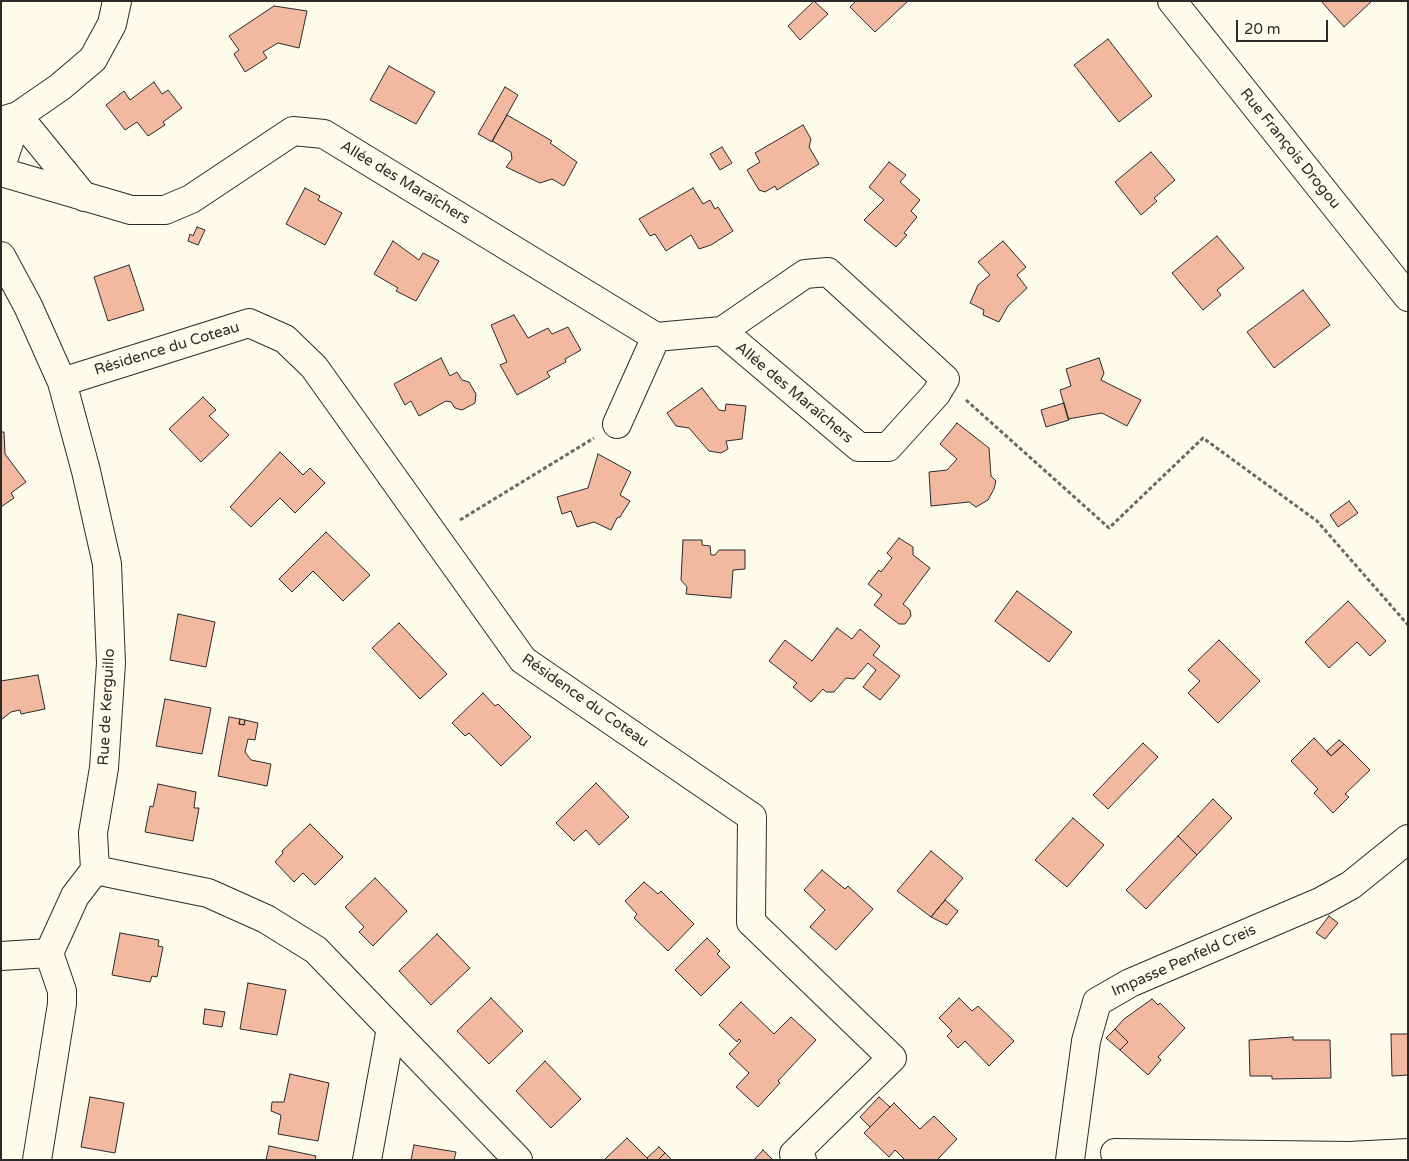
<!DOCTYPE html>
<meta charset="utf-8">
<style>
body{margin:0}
#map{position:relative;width:1409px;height:1161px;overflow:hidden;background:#fdfbea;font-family:"Varela Round",sans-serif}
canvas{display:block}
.frame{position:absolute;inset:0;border:2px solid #2b2b2b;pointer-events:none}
.scale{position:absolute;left:1236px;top:20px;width:92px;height:22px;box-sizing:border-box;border:2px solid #2b2b2b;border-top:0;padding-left:6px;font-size:15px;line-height:18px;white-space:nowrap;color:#2b2b2b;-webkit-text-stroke:4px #fdfbea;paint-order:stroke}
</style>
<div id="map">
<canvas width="1409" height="1161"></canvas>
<div class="frame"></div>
<div class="scale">20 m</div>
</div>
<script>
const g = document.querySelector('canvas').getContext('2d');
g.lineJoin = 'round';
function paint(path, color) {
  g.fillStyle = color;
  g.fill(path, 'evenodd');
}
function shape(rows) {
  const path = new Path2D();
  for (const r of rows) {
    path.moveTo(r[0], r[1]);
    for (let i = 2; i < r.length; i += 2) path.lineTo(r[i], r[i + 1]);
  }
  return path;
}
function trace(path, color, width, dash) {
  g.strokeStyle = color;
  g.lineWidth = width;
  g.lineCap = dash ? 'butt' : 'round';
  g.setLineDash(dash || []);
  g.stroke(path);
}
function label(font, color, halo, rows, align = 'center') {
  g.font = font + ' "Varela Round",sans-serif';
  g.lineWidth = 4;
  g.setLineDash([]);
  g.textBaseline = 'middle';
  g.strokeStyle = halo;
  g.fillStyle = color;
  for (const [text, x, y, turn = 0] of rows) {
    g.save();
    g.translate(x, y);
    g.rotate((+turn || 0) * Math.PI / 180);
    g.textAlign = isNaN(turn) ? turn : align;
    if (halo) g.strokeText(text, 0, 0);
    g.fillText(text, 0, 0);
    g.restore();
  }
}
const building = shape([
 [814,1,828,14,800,40,788,26,814,1],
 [856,1,908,1,875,32,850,7,856,1],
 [1321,1,1372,1,1344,27,1321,1],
 [274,6,307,11,299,48,278,43,263,52,267,58,245,72,234,54,239,50,229,36,274,6],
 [1108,39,1152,96,1119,122,1074,65,1108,39],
 [389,66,435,92,416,124,370,100,389,66],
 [154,82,162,94,168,90,182,108,163,122,165,125,148,136,137,122,125,130,106,105,124,91,130,100,154,82],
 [505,87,518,95,492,142,478,134,505,87],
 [507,115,552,141,550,143,577,162,564,186,552,179,540,183,506,167,512,159,511,152,492,141,507,115],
 [803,125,811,139,809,147,819,164,777,190,775,186,765,192,759,190,747,170,760,162,755,153,803,125],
 [722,147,732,163,720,170,710,154,722,147],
 [1151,152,1175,180,1154,198,1157,201,1141,215,1115,182,1151,152],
 [889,162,906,175,900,182,920,200,911,211,917,217,904,233,907,235,896,247,864,220,884,200,869,187,889,162],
 [305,188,320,196,318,200,342,213,325,245,286,224,305,188],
 [693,188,703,204,710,200,715,209,718,207,733,231,711,245,699,249,691,235,666,251,655,234,650,236,639,219,693,188],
 [197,227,205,230,198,245,188,241,190,234,193,236,197,227],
 [1217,236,1244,268,1217,290,1221,295,1203,310,1172,273,1217,236],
 [393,241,419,260,423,253,439,261,416,301,396,291,398,288,374,274,393,241],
 [1003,241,1026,267,1017,275,1027,288,1008,306,999,322,983,315,984,310,970,303,978,285,990,275,978,262,1003,241],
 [129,265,144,310,108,321,94,277,129,265],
 [1303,290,1330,325,1274,368,1247,332,1303,290],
 [514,315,528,338,548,328,552,334,568,327,581,350,565,359,566,362,547,372,550,377,517,395,500,365,507,362,491,325,514,315],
 [441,358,450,376,457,372,462,380,469,382,476,394,475,403,462,410,455,408,451,402,446,401,419,416,411,401,405,405,394,384,441,358],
 [1099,358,1104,373,1101,380,1141,400,1127,426,1102,413,1068,419,1060,390,1071,386,1066,369,1099,358],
 [702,388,719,410,725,411,726,404,746,406,742,439,726,441,728,449,721,453,709,451,689,428,676,426,667,413,702,388],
 [203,397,216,410,209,416,229,435,201,462,169,429,203,397],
 [1064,403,1069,420,1046,427,1041,410,1064,403],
 [957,423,989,448,991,476,996,481,994,489,988,500,976,507,969,502,931,506,929,472,947,470,957,459,940,444,957,423],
 [1,432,4,432,5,454,26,482,11,493,14,498,1,507,1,432],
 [280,452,303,475,310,468,325,483,295,513,280,498,251,527,230,507,280,452],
 [598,454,631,472,620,495,630,501,620,517,617,518,611,530,594,522,577,527,571,511,562,514,557,497,588,488,598,454],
 [1349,501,1358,513,1338,527,1330,515,1349,501],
 [326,532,370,575,343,601,313,571,292,592,279,579,326,532],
 [899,538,913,547,913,555,930,568,903,604,910,610,911,616,905,624,899,624,874,605,882,595,868,584,879,570,881,572,892,558,887,553,899,538],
 [683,540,702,540,702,545,710,546,711,555,715,555,719,550,745,550,745,569,733,570,731,598,686,594,687,587,681,580,683,540],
 [1017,591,1072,632,1049,662,995,621,1017,591],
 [1348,601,1386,641,1370,656,1357,642,1329,668,1305,642,1348,601],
 [178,614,215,622,206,667,170,660,178,614],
 [399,623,447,674,420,699,372,648,399,623],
 [837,628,852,639,860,629,880,646,873,655,900,676,880,700,863,687,876,670,868,663,854,679,846,678,834,692,826,692,823,689,811,702,793,687,797,683,769,661,785,640,812,661,837,628],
 [1219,640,1260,681,1218,723,1188,693,1200,681,1188,670,1219,640],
 [38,675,45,709,21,714,20,710,11,712,1,720,1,681,38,675],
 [483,693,495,706,498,704,531,737,501,766,469,733,465,736,452,723,483,693],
 [165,699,211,708,202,754,156,746,165,699],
 [229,717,240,719,239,724,244,725,245,720,258,723,255,740,248,739,245,752,251,760,271,764,267,786,218,776,229,717],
 [240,719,245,720,244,725,239,724,240,719],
 [1314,738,1331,756,1344,744,1370,770,1345,794,1349,797,1333,813,1314,793,1318,789,1291,761,1314,738],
 [1339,740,1344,744,1331,756,1327,751,1339,740],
 [1143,743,1158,757,1108,809,1093,795,1143,743],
 [596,783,629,817,599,845,586,830,574,841,556,823,596,783],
 [158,784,196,792,194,808,199,808,193,841,145,832,150,806,153,807,158,784],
 [1213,799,1232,818,1197,855,1178,836,1213,799],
 [1073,818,1104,845,1067,887,1035,860,1073,818],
 [310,824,343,857,315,885,303,873,294,882,275,862,283,853,282,851,310,824],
 [1178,836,1197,855,1146,909,1126,890,1178,836],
 [931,851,963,878,931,917,897,891,931,851],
 [822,870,845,889,848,886,873,909,836,950,810,927,825,910,804,890,822,870],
 [375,878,407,911,373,946,359,932,364,927,345,907,375,878],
 [644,882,658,894,661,891,694,924,668,951,634,918,637,914,625,901,644,882],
 [945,900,958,911,947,925,931,917,945,900],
 [1329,916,1338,923,1325,939,1316,933,1329,916],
 [120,933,159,940,158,946,163,947,157,977,152,976,150,982,112,975,120,933],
 [437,934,470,968,431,1005,399,971,437,934],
 [707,938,720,951,717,954,730,967,701,996,675,970,707,938],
 [248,983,286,990,277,1035,240,1029,248,983],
 [491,998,523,1031,489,1064,457,1031,491,998],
 [959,998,972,1011,978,1006,1014,1041,989,1066,965,1041,958,1048,947,1036,952,1031,939,1018,959,998],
 [1152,999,1158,1005,1160,1003,1185,1028,1158,1057,1161,1060,1148,1075,1120,1050,1128,1042,1115,1029,1124,1019,1152,999],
 [741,1002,774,1034,791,1017,816,1040,778,1081,780,1083,758,1107,736,1087,749,1073,729,1054,741,1041,739,1039,737,1042,719,1025,741,1002],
 [205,1009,225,1012,222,1027,203,1024,205,1009],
 [1115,1029,1128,1042,1120,1050,1106,1038,1115,1029],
 [1391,1034,1408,1034,1408,1075,1392,1076,1391,1034],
 [1293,1037,1293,1040,1330,1040,1331,1078,1272,1079,1272,1076,1250,1076,1249,1040,1293,1037],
 [545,1061,581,1099,551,1128,516,1091,545,1061],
 [290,1074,329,1083,318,1141,278,1134,281,1115,271,1111,272,1102,284,1102,290,1074],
 [90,1097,124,1103,115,1153,81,1147,90,1097],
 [879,1097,890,1107,870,1127,860,1117,879,1097],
 [894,1103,920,1129,934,1116,957,1139,937,1160,905,1160,895,1150,889,1157,864,1133,894,1103],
 [627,1138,649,1160,604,1160,627,1138],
 [414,1145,456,1152,454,1160,411,1160,414,1145],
 [269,1146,316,1156,315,1160,266,1160,269,1146],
 [659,1147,665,1153,658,1160,649,1160,647,1158,659,1147],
 [763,1150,773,1160,754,1160,763,1150],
 [665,1153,672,1160,658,1160,665,1153]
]);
const path = shape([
 [966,400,1109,528,1203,438,1317,521,1408,625],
 [460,520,594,438]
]);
const street = shape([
 [18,116,84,197],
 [1,121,18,116,60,87,93,59,112,24,117,1],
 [1,166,18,116],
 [1,172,131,210,165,210,191,199,293,131,324,134,656,337,722,331,805,274,828,272,945,379,936,394,888,447,859,447,722,331],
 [1,256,28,306,62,382,86,471,107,564,111,663,104,768,93,833,95,870,75,896,49,953,62,991,62,1004,37,1160],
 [62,382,249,323,285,339,314,367,523,660,752,817,751,922,892,1058,794,1154,802,1160],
 [617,424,656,337],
 [95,870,208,893,266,919,316,950,518,1160],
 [1,956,49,953],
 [1115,1153,1349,1156,1408,1153],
 [367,1160,391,1028],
 [1070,1160,1086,1041,1097,1002,1130,983,1322,901,1351,885,1408,839]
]);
const secondary = shape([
 [1172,1,1408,297]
]);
const streetNames = [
 ["Rue François Drogou",1290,149,51],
 ["Allée des Maraîchers",405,183,31],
 ["Résidence du Coteau",167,349,-17],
 ["Allée des Maraîchers",794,393,40],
 ["Résidence du Coteau",585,701,35],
 ["Rue de Kerguillo",107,707,-87],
 ["Impasse Penfeld Creis",1184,961,-24]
];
paint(building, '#f2b8a0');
trace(building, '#2b2b2b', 1);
trace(street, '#2b2b2b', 30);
trace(secondary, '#2b2b2b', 30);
trace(path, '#6a6964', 3, [4, 2.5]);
trace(street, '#fdfbea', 28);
trace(secondary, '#fdfbea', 28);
label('15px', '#2b2b2b', '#fdfbea', streetNames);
</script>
